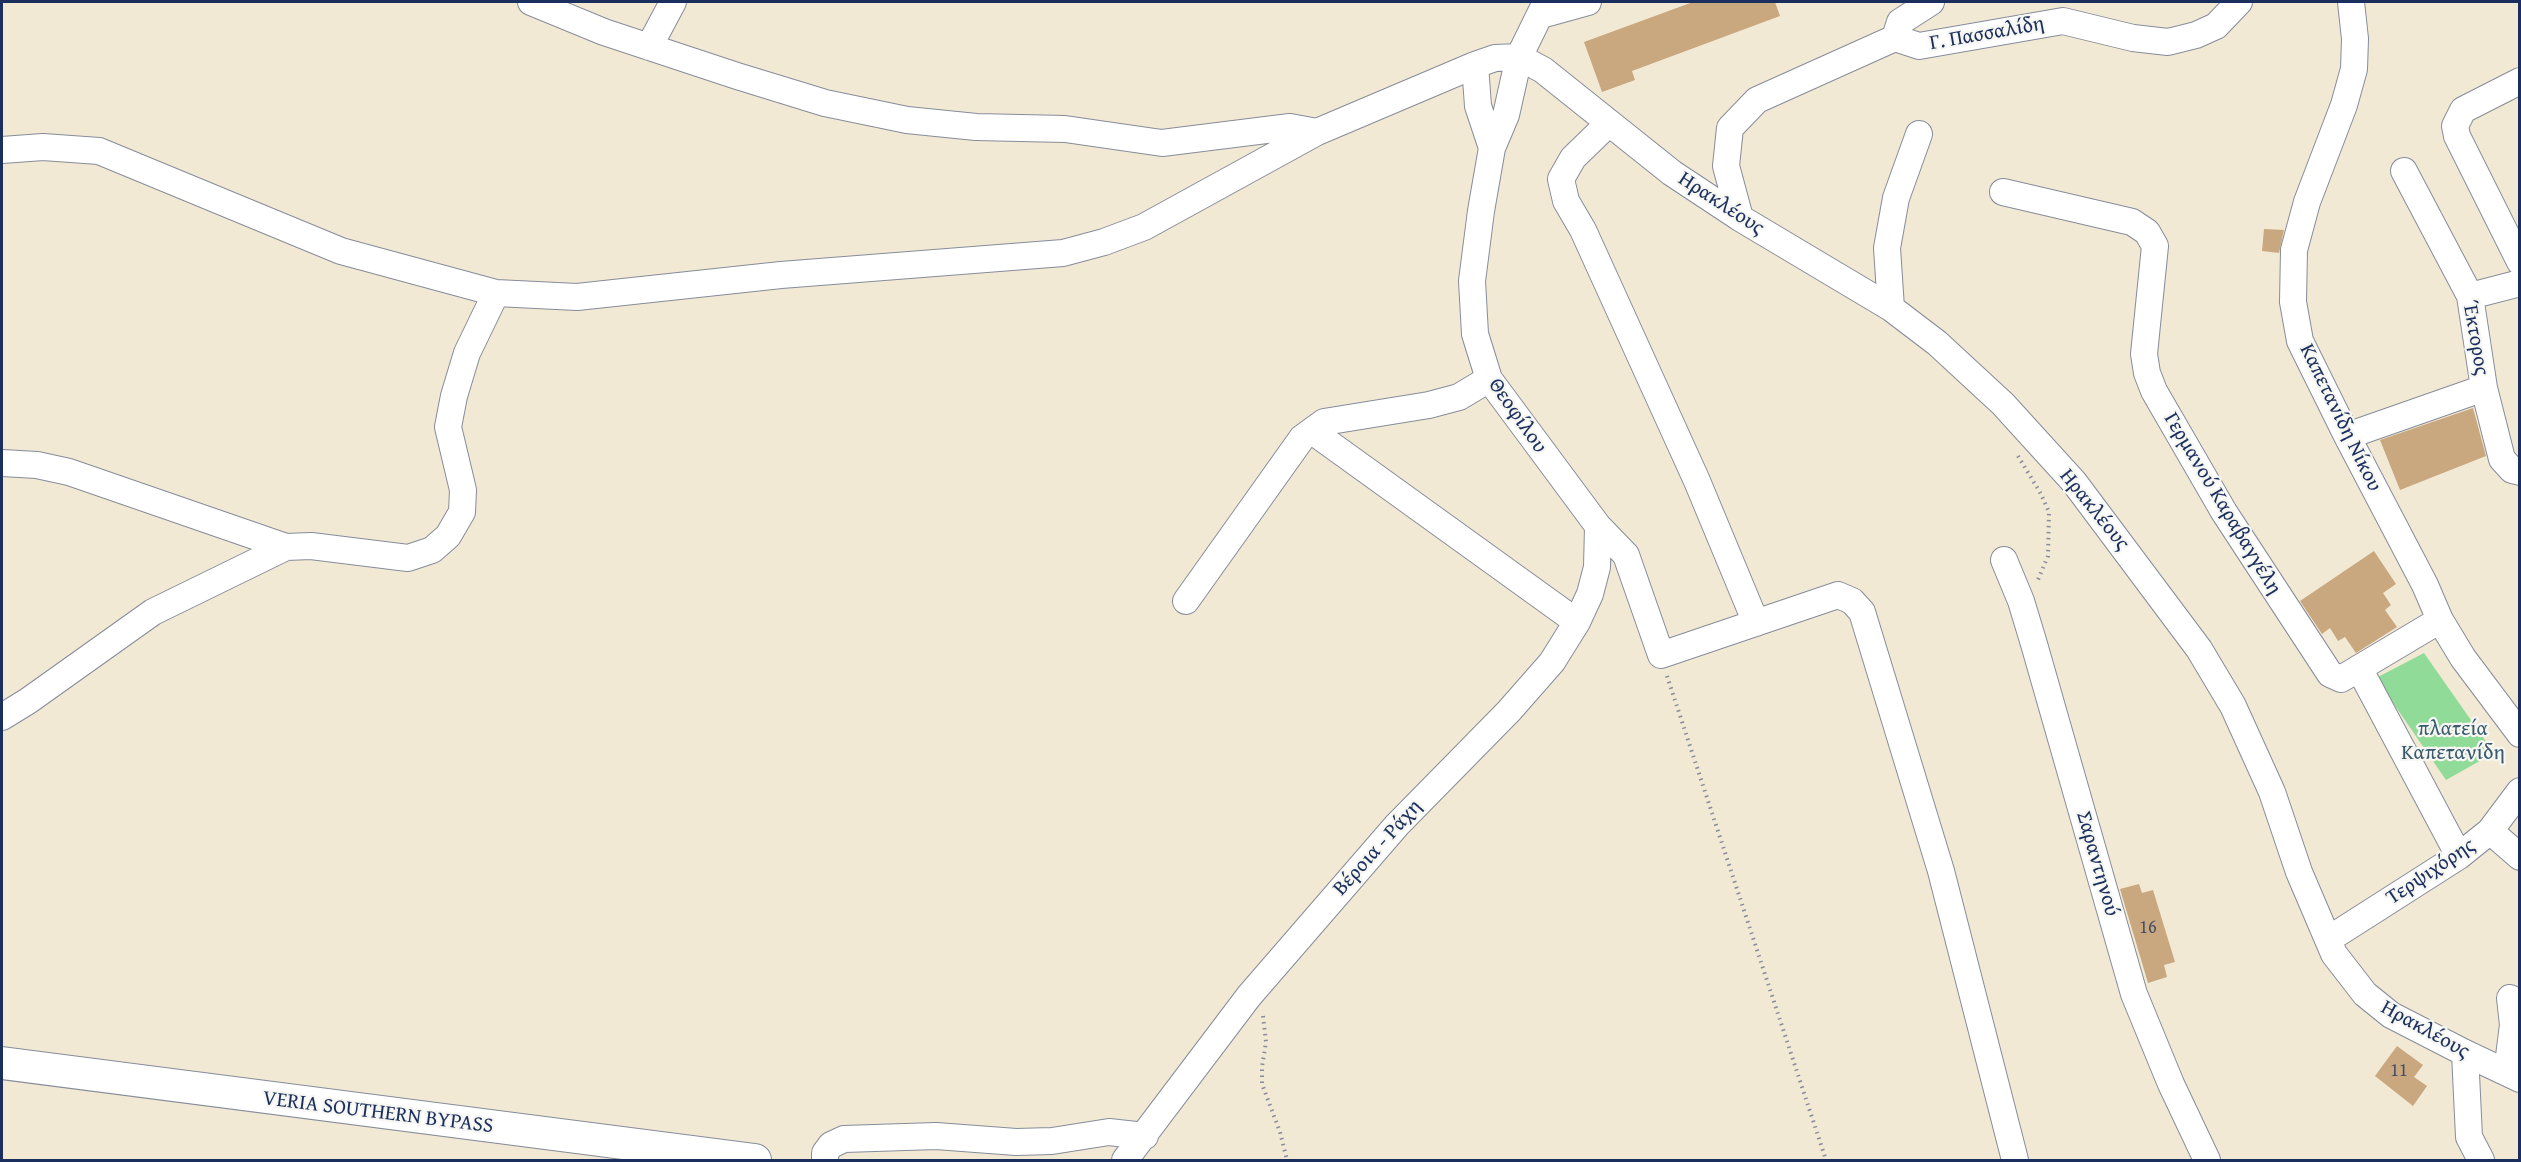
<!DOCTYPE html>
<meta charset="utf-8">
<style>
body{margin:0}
#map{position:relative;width:2521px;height:1162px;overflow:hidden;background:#f2e9d5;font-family:"Gentium Book Plus",serif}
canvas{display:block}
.frame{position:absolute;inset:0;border:3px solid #1b2f5e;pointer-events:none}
</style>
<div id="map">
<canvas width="2521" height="1162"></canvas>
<div class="frame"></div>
</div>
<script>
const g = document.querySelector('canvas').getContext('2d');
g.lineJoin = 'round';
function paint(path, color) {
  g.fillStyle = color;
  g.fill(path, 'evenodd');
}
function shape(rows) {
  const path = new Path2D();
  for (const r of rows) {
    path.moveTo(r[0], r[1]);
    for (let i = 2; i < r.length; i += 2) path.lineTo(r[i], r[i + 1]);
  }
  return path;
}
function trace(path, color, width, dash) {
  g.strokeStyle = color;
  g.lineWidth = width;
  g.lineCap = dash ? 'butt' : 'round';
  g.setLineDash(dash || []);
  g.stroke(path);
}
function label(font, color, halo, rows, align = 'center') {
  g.font = font + ' "Gentium Book Plus",serif';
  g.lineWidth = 4.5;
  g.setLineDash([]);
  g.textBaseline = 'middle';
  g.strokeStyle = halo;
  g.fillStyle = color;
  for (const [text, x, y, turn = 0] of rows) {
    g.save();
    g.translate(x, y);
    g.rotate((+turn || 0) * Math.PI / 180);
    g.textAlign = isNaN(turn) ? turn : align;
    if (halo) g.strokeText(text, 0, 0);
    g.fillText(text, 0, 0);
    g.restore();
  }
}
const green = shape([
 [2424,653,2494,753,2446,780,2376,678]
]);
const building = shape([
 [1693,2,1775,2,1780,16,1632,71,1635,80,1602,92,1584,42],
 [2264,229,2284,230,2279,253,2262,251],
 [2473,408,2486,456,2400,490,2380,440],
 [2374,551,2396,584,2383,593,2391,605,2385,610,2397,627,2356,653,2345,637,2338,641,2330,628,2322,634,2300,601],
 [2139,884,2142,893,2153,890,2175,962,2164,965,2167,977,2148,983,2120,889],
 [2397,1046,2423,1065,2414,1077,2427,1086,2413,1106,2375,1076]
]);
const path = shape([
 [2018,456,2041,494,2049,512,2048,556,2037,582],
 [1667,676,1826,1160],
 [1263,1016,1266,1042,1262,1067,1262,1084,1280,1132,1287,1160]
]);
const minor = shape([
 [531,2,604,32,737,76,825,103,907,120,976,127,1065,129,1162,143,1290,127,1317,132],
 [1546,2,1519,57,1506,115,1492,148,1481,211,1472,281,1475,334,1489,379,1598,526,1626,555,1661,655,1838,595,1852,601,1862,612,1941,871,2015,1160],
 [2351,2,2355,39,2354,69,2344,105,2307,202,2294,250,2293,302,2300,341,2347,436,2425,585,2440,620,2463,658,2520,734],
 [1541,15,1588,2],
 [1895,38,1900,22,1931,2],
 [649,47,673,2],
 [1519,57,1543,70,1672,173,1740,218,1891,308,1937,343,2003,404,2074,482,2199,649,2233,706,2272,792,2299,872,2334,954,2365,994,2391,1015,2465,1053,2520,1079],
 [1475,65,1478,106,1492,148],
 [2520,81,2463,110,2455,126,2457,136,2520,262],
 [1608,124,1573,158,1561,179,1566,201,1583,230,1697,481,1756,623],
 [2,150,43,147,99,151,341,251,496,293,577,297,781,275,1063,253,1104,242,1144,227,1317,132,1475,65,1495,58,1519,57],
 [2404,171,2470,296,2484,388,2502,459,2512,470,2520,472],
 [2003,192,2132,222,2147,232,2155,246,2144,354,2147,373,2154,391,2224,512,2330,674,2341,679,2440,620],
 [1740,218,1726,166,1730,128,1757,100,1895,38,1919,46,2063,21,2133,38,2168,42,2196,35,2216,26,2239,2],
 [2470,296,2520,283],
 [1891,308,1887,248,1896,198,1919,134],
 [1312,431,1577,622],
 [2347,436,2484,388],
 [2,463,37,465,69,472,286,547],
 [2004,560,2021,601,2034,644,2134,994,2171,1084,2207,1160],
 [1186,601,1302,438,1324,422,1429,405,1459,397,1489,379],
 [2359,668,2459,856],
 [2,717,28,701,153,612,286,547,311,546,408,558,432,550,448,536,462,512,463,490,448,427,454,396,467,353,496,293],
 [2490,831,2520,857],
 [2329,939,2459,856,2490,831,2520,791],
 [2465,1053,2469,1137,2481,1160],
 [2507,1072,2513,1025,2510,998],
 [825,1160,825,1153,831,1145,844,1139,936,1136,1016,1142,1052,1141,1109,1132,1145,1136],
 [1125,1160,1249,996,1397,825,1509,711,1552,662,1577,622,1590,594,1597,567,1598,526]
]);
const major = shape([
 [2,1063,755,1160]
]);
const numberNames = [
 ["16",2148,928],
 ["11",2399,1071]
];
const streetNames = [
 ["Γ. Πασσαλίδη",1987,34,-10],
 ["Ηρακλέους",1721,204,33],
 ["Έκτορος",2475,338,80],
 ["Θεοφίλου",1517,416,55],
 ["Καπετανίδη Νίκου",2340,418,64],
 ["Γερμανού Καραβαγγέλη",2222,504,59],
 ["Ηρακλέους",2094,510,51],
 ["Βέροια - Ράχη",1378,848,-48],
 ["Σαραντηνού",2097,864,74],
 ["Τερψιχόρης",2431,872,-34],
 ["Ηρακλέους",2425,1030,29],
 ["VERIA SOUTHERN BYPASS",378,1113,7]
];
const parkNames = [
 ["πλατεία",2453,730],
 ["Καπετανίδη",2453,754]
];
paint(green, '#90db97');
paint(building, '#c9a87f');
trace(minor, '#868c9a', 28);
trace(major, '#868c9a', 34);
trace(path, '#868c9a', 4, [1.5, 4.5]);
trace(minor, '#fff', 26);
trace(major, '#fff', 32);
label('18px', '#464d66', null, numberNames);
label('21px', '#1b2f5e', '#f6f6f2', streetNames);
label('21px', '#385a6c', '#f6f6f2', parkNames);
</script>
